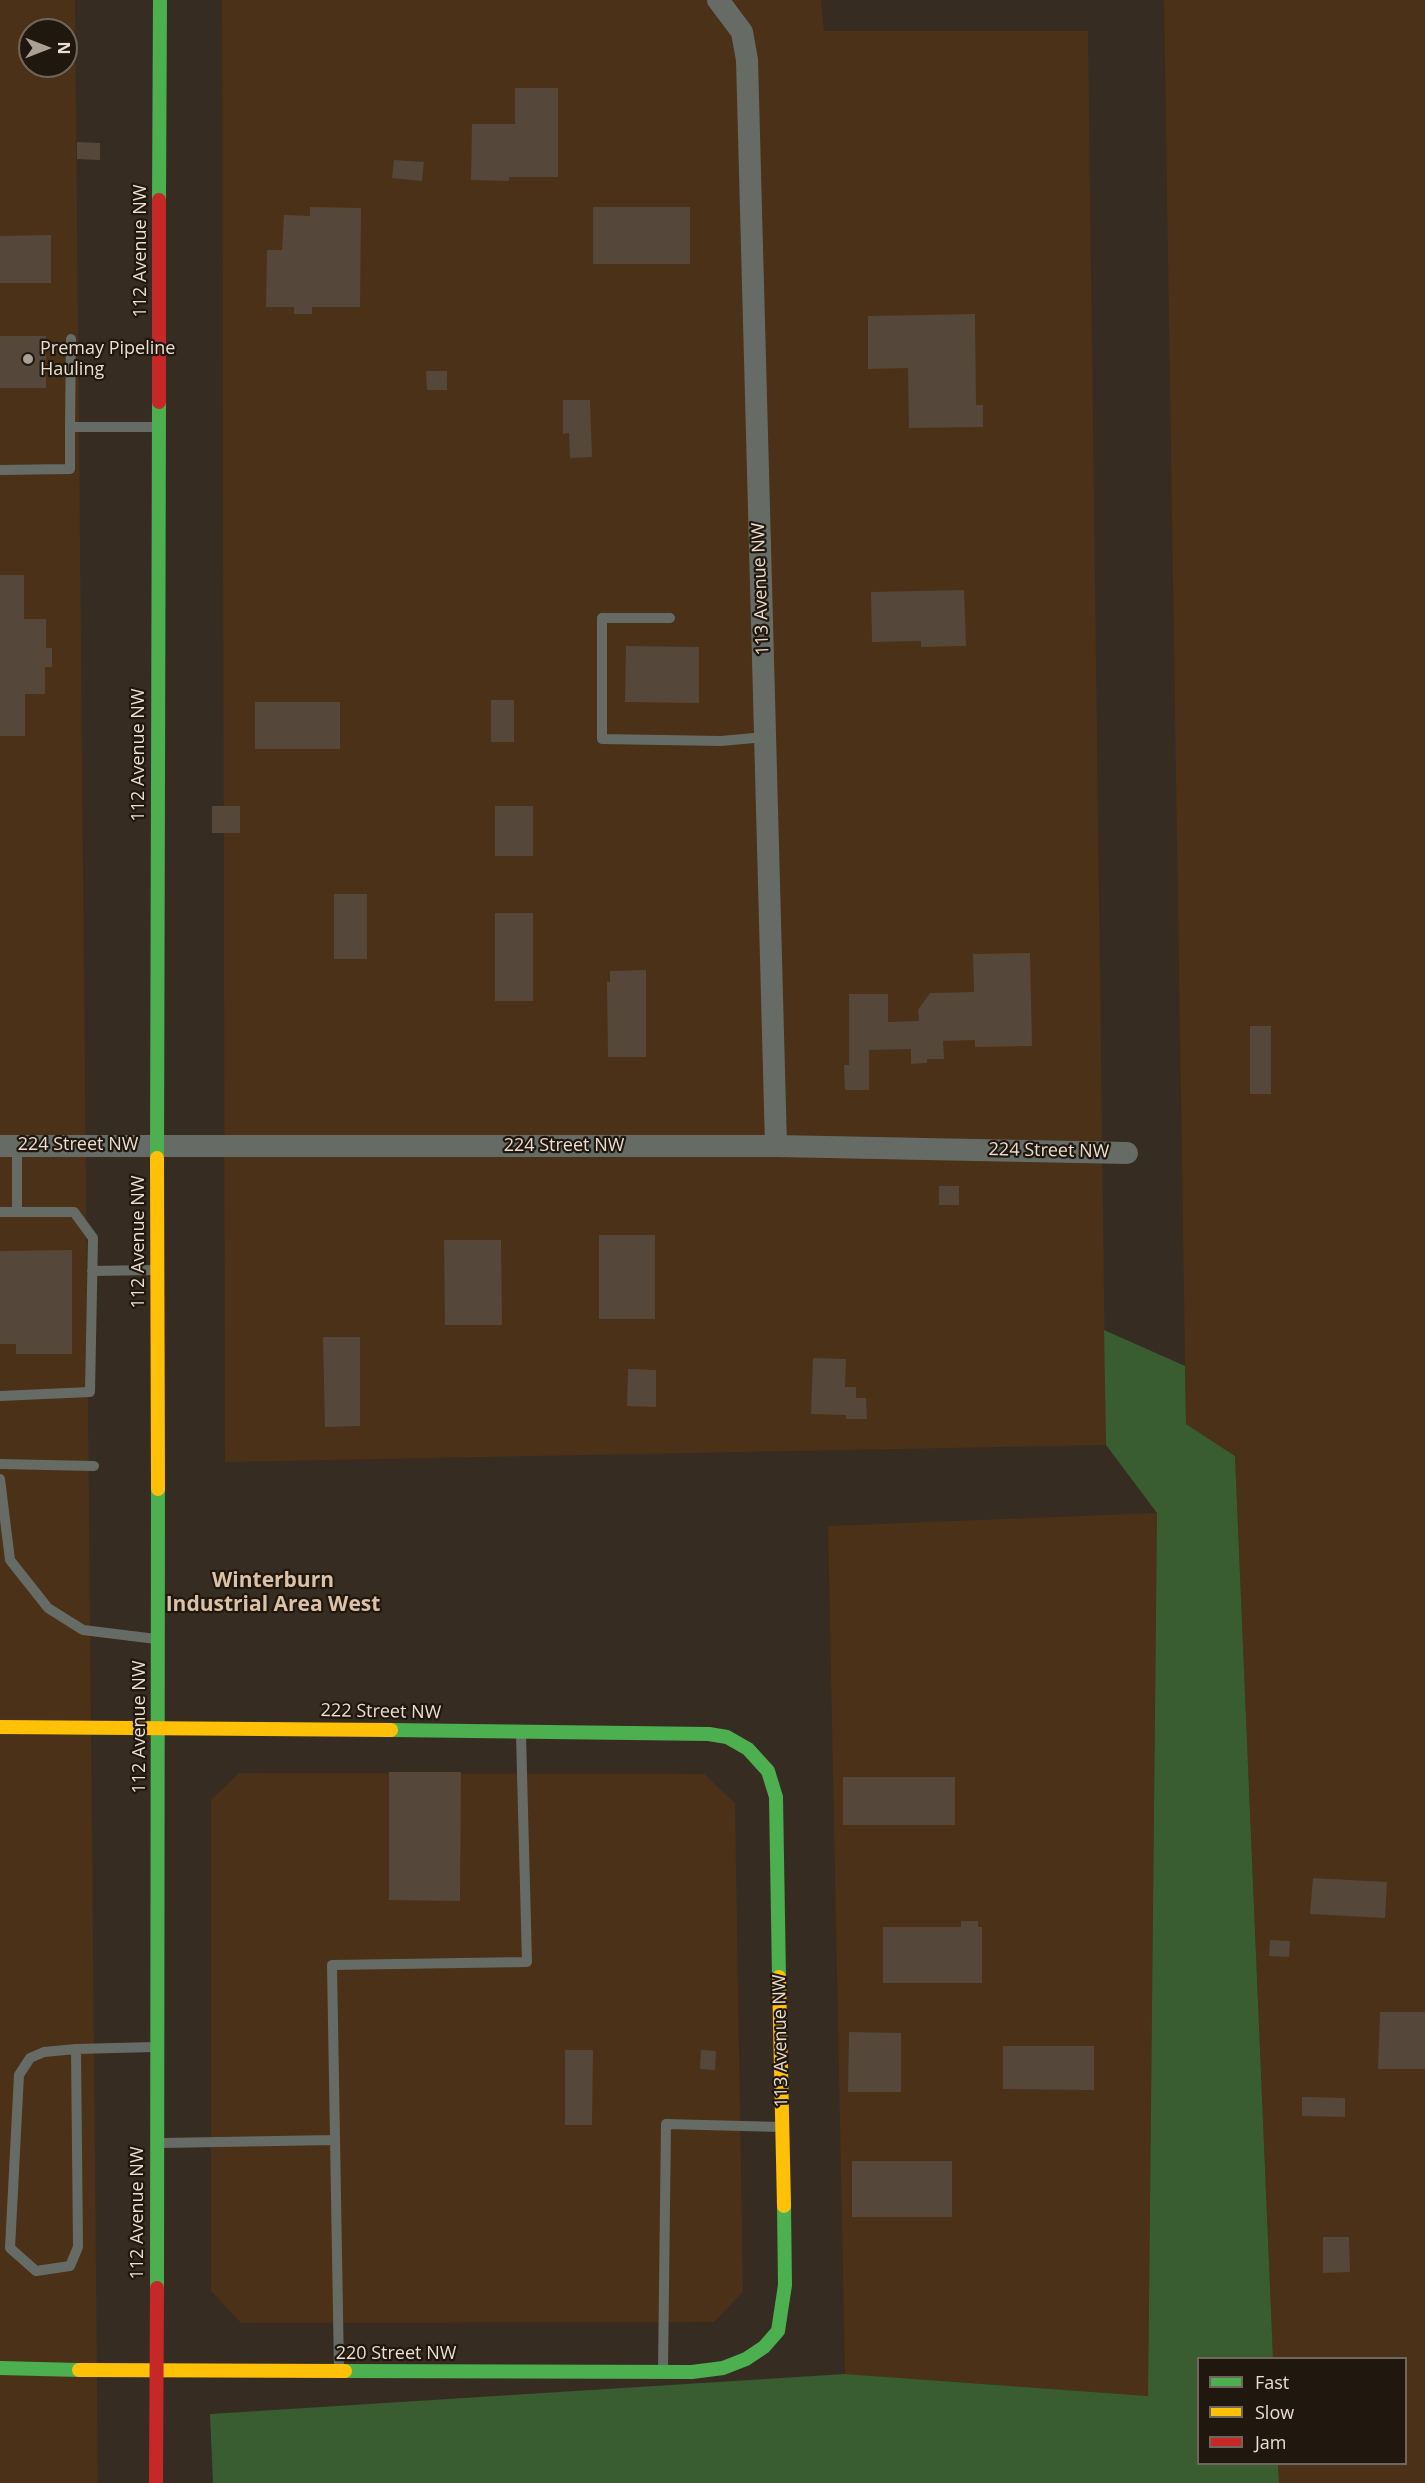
<!DOCTYPE html>
<style>
body{margin:0}
#map{position:relative;width:1425px;height:2483px;overflow:hidden;background:#372c21;font-family:"Open Sans",sans-serif}
canvas{display:block}
.legend{position:absolute;left:1197px;top:2357px;width:210px;height:108px;box-sizing:border-box;background:#20170e;border:2px solid #71665c;margin:0;padding:8px 10px;list-style:none;font-size:18px;color:#ebddd1}
.legend li{display:flex;align-items:center;gap:12px;height:30px}
.legend b{width:30px;border:2px solid #71665c}
.north{position:absolute;left:18px;top:18px;width:60px;height:60px;box-sizing:border-box;background:#20170e;border:2px solid #71665c;border-radius:50%;rotate:90deg;font-size:16px;font-weight:700;line-height:24px;text-align:center;color:#ebddd1}
.north::after{content:'';display:block;margin:auto;width:21px;height:27px;background:#ac9f93;clip-path:polygon(50% 0,100% 100%,50% 72%,0 100%)}
</style>
<div id="map">
<canvas width="1425" height="2483"></canvas>
<ul class="legend">
<li><b style="height:8px;background:#4caf50"></b>Fast</li>
<li><b style="height:8px;background:#ffc107"></b>Slow</li>
<li><b style="height:8px;background:#c62828"></b>Jam</li>
</ul>
<div class="north">N</div>
</div>
<script>
const g = document.querySelector('canvas').getContext('2d');
g.lineJoin = 'round';
function paint(path, color) {
  g.fillStyle = color;
  g.fill(path, 'evenodd');
}
function shape(rows) {
  const path = new Path2D();
  for (const r of rows) {
    path.moveTo(r[0], r[1]);
    for (let i = 2; i < r.length; i += 2) path.lineTo(r[i], r[i + 1]);
  }
  return path;
}
function trace(path, color, width, dash) {
  g.strokeStyle = color;
  g.lineWidth = width;
  g.lineCap = dash ? 'butt' : 'round';
  g.setLineDash(dash || []);
  g.stroke(path);
}
function label(font, color, halo, rows, align = 'center') {
  g.font = font + ' "Open Sans",sans-serif';
  g.lineWidth = 4.5;
  g.setLineDash([]);
  g.textBaseline = 'middle';
  g.strokeStyle = halo;
  g.fillStyle = color;
  for (const [text, x, y, turn = 0] of rows) {
    g.save();
    g.translate(x, y);
    g.rotate((+turn || 0) * Math.PI / 180);
    g.textAlign = isNaN(turn) ? turn : align;
    if (halo) g.strokeText(text, 0, 0);
    g.fillText(text, 0, 0);
    g.restore();
  }
}
const built = shape([
 [0,0,75,0,98,2483,0,2483],
 [30,30,66,30,66,66,30,66],
 [222,0,821,0,824,31,1088,31,1106,1445,225,1462],
 [1164,0,1425,0,1425,2483,1279,2483,1278,2464,1406,2464,1406,2358,1273,2358,1235,1456,1186,1424],
 [1157,1513,1148,2396,845,2374,828,1526],
 [239,1773,704,1774,735,1803,743,2292,714,2322,241,2323,211,2291,211,1800]
]);
const forest = shape([
 [1104,1330,1185,1366,1186,1424,1235,1456,1273,2358,1198,2358,1198,2464,1278,2464,1279,2483,213,2483,210,2414,845,2374,1148,2396,1157,1513,1106,1445]
]);
const building = shape([
 [515,88,558,88,558,177,509,177,509,181,471,180,472,124,515,124],
 [77,142,100,143,100,160,77,159],
 [394,160,424,162,422,181,392,178],
 [310,207,361,208,360,307,312,307,312,314,294,314,294,307,266,307,267,250,282,250,284,215,310,216],
 [593,207,690,207,690,264,593,264],
 [51,235,51,283,0,283,0,236],
 [975,314,976,405,983,405,983,427,909,428,908,368,868,369,868,316],
 [0,336,46,336,46,388,0,388],
 [426,371,447,371,447,390,427,390],
 [563,400,590,400,592,457,570,458,569,433,563,434],
 [0,575,24,575,24,619,46,619,46,648,52,648,52,667,45,667,45,694,25,694,25,736,0,736],
 [964,590,966,646,921,647,921,641,872,642,871,592],
 [626,646,699,647,699,703,625,702],
 [491,700,514,700,514,742,491,742],
 [255,702,340,702,340,749,255,749],
 [212,806,240,806,240,833,212,833],
 [495,806,533,806,533,856,495,856],
 [334,894,367,894,367,959,334,959],
 [495,913,533,913,533,1001,495,1001],
 [1030,953,1032,1046,975,1047,975,1040,943,1041,944,1059,927,1059,927,1063,911,1064,911,1049,869,1050,869,1090,845,1090,844,1065,849,1065,849,994,888,994,888,1022,919,1021,918,1010,930,993,974,992,973,954],
 [646,970,646,1057,608,1057,607,982,610,982,610,971],
 [1250,1026,1271,1026,1271,1094,1250,1094],
 [939,1186,959,1186,959,1205,939,1205],
 [599,1235,655,1235,655,1319,599,1319],
 [444,1240,501,1240,502,1325,445,1325],
 [72,1250,72,1354,16,1354,16,1344,0,1344,0,1251],
 [323,1337,360,1337,360,1426,325,1427],
 [813,1358,846,1359,845,1387,856,1387,856,1398,866,1398,867,1419,846,1419,846,1415,811,1414],
 [628,1369,656,1370,656,1407,627,1406],
 [389,1772,461,1772,460,1901,389,1900],
 [843,1777,955,1777,955,1825,843,1825],
 [1313,1878,1387,1882,1385,1918,1310,1914],
 [961,1921,978,1921,978,1927,982,1927,982,1983,883,1983,883,1927,961,1927],
 [1270,1940,1290,1941,1289,1957,1269,1956],
 [1380,2012,1425,2012,1425,2069,1378,2069],
 [849,2032,901,2033,901,2092,848,2092],
 [1003,2046,1094,2046,1094,2090,1003,2089],
 [565,2050,593,2050,592,2125,565,2125],
 [701,2050,716,2051,715,2070,700,2069],
 [1302,2097,1345,2098,1345,2117,1302,2116],
 [852,2161,952,2161,952,2217,852,2217],
 [1323,2237,1349,2237,1350,2272,1323,2273]
]);
const lane = shape([
 [71,339,70,427,157,427],
 [0,470,70,469,70,427],
 [670,618,602,618,602,739,721,741,765,737],
 [0,1212,74,1212,93,1238,90,1392,0,1396],
 [17,1212,17,1146],
 [92,1271,155,1270],
 [0,1464,94,1466],
 [0,1479,10,1560,48,1608,83,1630,156,1639],
 [76,2049,78,2247,70,2266,36,2271,10,2248,19,2075,30,2058,44,2052,76,2049,154,2047],
 [161,2143,334,2140],
 [663,2369,666,2124,781,2127],
 [339,2370,332,1965,527,1962,521,1735]
]);
const street = shape([
 [718,0,742,32,747,60,776,1146],
 [0,1146,776,1146,1127,1153]
]);
const fast = shape([
 [159,200,160,0],
 [157,1158,159,402],
 [391,1730,709,1734,727,1737,748,1749,768,1771,776,1797,779,1977],
 [157,2288,158,1489],
 [0,2368,79,2370],
 [345,2371,692,2372,723,2368,746,2359,764,2347,778,2331,785,2285,784,2206]
]);
const slow = shape([
 [157,1158,158,1489],
 [0,1727,391,1730],
 [779,1977,784,2206],
 [79,2370,345,2371]
]);
const jam = shape([
 [159,402,159,200],
 [156,2483,157,2288]
]);
const markers = [
 [28,359,6,"#ac9f93"]
];
const streetNames = [
 ["112 Avenue NW",141,251,-90],
 ["113 Avenue NW",761,589,-92],
 ["112 Avenue NW",139,755,-90],
 ["224 Street NW",78,1145],
 ["224 Street NW",564,1146],
 ["224 Street NW",1049,1151,1],
 ["112 Avenue NW",139,1242,-90],
 ["222 Street NW",381,1712,1],
 ["112 Avenue NW",140,1727,-90],
 ["113 Avenue NW",781,2041,-91],
 ["112 Avenue NW",138,2213,-90],
 ["220 Street NW",396,2354]
];
const poiNames = [
 ["Premay Pipeline",40,349],
 ["Hauling",40,370]
];
const quarterNames = [
 ["Winterburn",273,1581],
 ["Industrial Area West",273,1605]
];
paint(built, '#4a3118');
paint(forest, '#395c31');
paint(building, '#56473b');
trace(lane, '#666c65', 10);
trace(street, '#666c65', 22);
trace(fast, '#4caf50', 14);
trace(slow, '#ffc107', 14);
trace(jam, '#c62828', 14);
for (const [x, y, r, color] of markers) {
  const dot = new Path2D();
  dot.arc(x, y, r, 0, 2 * Math.PI);
  g.fillStyle = color;
  g.fill(dot);
  trace(dot, '#20170e', 2);
}
label('18px', '#ebddd1', '#20170e', streetNames);
label('18px', '#ebddd1', '#20170e', poiNames, 'left');
label('bold 21px', '#dbc1a8', '#20170e', quarterNames);
</script>
